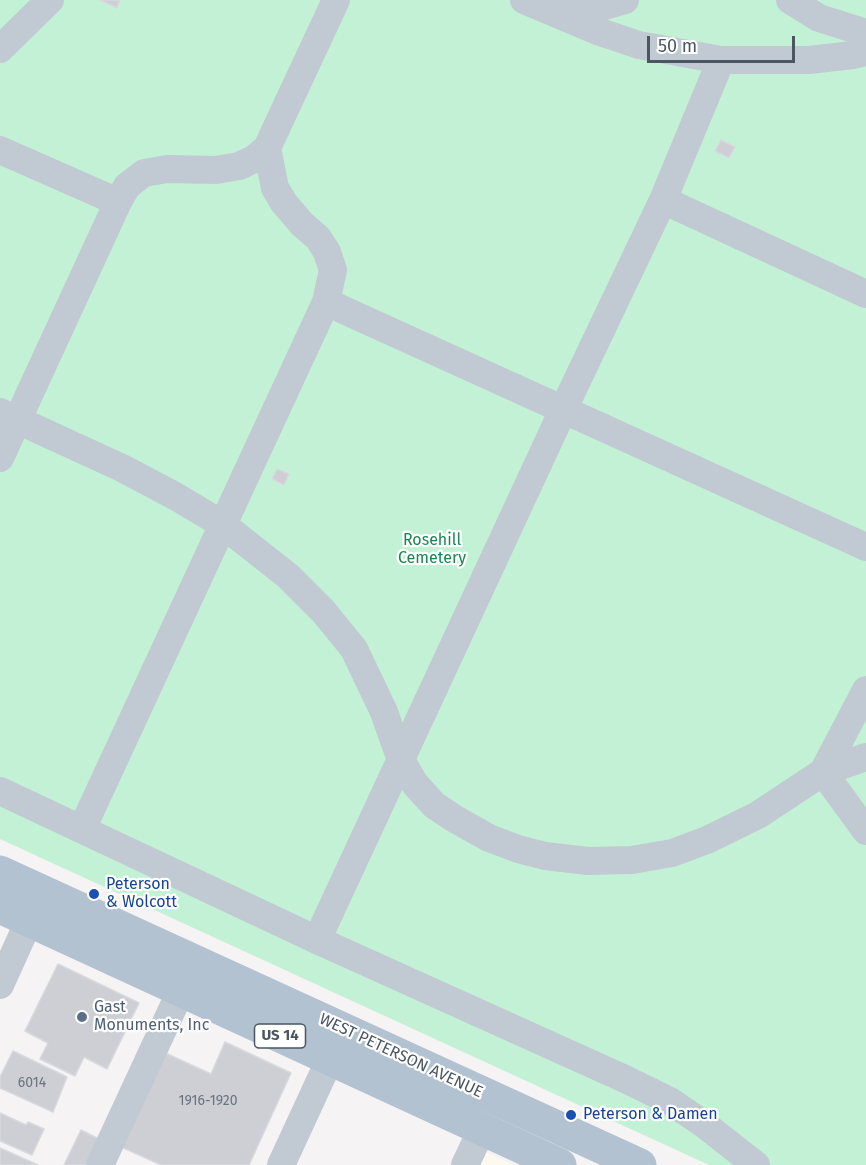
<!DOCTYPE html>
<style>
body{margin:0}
#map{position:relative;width:866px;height:1165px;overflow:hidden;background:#f5f3f3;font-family:"Fira Sans",sans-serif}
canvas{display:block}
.scale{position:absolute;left:647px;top:36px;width:148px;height:27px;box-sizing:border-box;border:3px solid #4a5661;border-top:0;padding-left:8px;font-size:18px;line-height:21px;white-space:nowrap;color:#4a5661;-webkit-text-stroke:4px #fff;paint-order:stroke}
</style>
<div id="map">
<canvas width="866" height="1165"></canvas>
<div class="scale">50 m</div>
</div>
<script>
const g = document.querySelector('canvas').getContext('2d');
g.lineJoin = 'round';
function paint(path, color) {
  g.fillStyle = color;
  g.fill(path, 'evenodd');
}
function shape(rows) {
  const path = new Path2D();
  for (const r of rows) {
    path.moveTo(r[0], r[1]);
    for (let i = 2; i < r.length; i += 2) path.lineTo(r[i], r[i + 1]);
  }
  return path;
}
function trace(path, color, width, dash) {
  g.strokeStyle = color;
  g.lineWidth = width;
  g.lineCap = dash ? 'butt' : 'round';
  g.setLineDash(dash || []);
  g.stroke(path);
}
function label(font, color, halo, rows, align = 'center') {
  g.font = font + ' "Fira Sans",sans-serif';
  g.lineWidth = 4.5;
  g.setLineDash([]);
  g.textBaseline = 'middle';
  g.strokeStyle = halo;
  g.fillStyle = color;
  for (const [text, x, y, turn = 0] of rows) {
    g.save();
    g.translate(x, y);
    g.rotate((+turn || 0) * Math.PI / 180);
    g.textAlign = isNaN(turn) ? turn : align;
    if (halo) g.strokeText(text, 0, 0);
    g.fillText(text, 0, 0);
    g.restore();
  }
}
const commercial = shape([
 [477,1148,513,1165,469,1165]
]);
const green = shape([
 [0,0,866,0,866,1165,709,1165,0,839]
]);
const building = shape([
 [100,0,120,0,117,8,100,0],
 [721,140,735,147,729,158,715,151,721,140],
 [277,469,289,474,284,485,272,479,277,469],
 [58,964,139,1003,107,1069,84,1057,75,1076,40,1059,48,1043,25,1031,58,964],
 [225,1042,291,1073,249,1165,161,1165,117,1145,161,1051,211,1074,225,1042],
 [13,1051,67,1077,53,1112,0,1088,0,1077,13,1051],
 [0,1113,26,1125,28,1122,44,1129,32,1155,0,1141,0,1113],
 [81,1130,99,1139,88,1165,64,1165,81,1130],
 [0,1148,38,1165,0,1165,0,1148]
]);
const minor = shape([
 [336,0,267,148,275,188,284,203,302,224,318,238,327,252,333,270,326,302,866,547],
 [524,0,600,32,639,45,721,60,809,60,853,55,866,52],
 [790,0,819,18,866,33],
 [556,13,601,7,625,0],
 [0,49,50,0],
 [0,150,118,202,127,186,144,173,167,169,216,170,239,166,254,159,267,148],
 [663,200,866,294],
 [0,412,122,468,175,496,222,524,288,576,323,611,354,649,384,712,401,760,415,784,434,805,455,819,489,838,518,849,545,856,588,861,632,860,672,853,707,840,758,815,823,772,866,690],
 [0,458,118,202],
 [866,757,823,772,866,831],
 [0,791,317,940,625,1079,670,1101,705,1125,756,1165],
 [82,829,326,302],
 [317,940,564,408,663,200,721,60],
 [0,985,38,901],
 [100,1165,190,971],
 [281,1165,330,1059],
 [465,1165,482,1129]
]);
const major = shape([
 [0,872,640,1165],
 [0,907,560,1165]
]);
const markers = [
 [94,894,6,"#1a4fb4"],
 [82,1017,6,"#5c6f8a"],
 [571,1115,6,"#1a4fb4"]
];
const numberNames = [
 ["6014",32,1083],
 ["1916-1920",208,1101]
];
const shields = [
 [280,1036,51]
];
const shieldNames = [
 ["US 14",280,1036]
];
const parkNames = [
 ["Rosehill",432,541],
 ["Cemetery",432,559]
];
const transitNames = [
 ["Peterson",106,885],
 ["& Wolcott",106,903],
 ["Peterson & Damen",583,1115]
];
const serviceNames = [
 ["Gast",94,1008],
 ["Monuments, Inc",94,1026]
];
const streetNames = [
 ["WEST PETERSON AVENUE",401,1056,25]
];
paint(commercial, '#fdf9ef');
paint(green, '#c3f1d5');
paint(building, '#cdcfd5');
trace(building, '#d7d9de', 1.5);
trace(minor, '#c1cad2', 28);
trace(major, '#b3c2d1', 33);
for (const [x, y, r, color] of markers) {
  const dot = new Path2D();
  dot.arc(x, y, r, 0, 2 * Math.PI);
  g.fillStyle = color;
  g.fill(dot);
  trace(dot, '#fff', 2);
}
label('14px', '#6b747e', null, numberNames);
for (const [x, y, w] of shields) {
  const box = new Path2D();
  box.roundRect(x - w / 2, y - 12, w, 24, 4.5);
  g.fillStyle = '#fff';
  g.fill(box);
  trace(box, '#4a5661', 1.5);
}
label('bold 15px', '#4a5661', null, shieldNames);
label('16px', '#17864f', '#fff', parkNames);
label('16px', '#164399', '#fff', transitNames, 'left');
label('16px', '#4e5e75', '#fff', serviceNames, 'left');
label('16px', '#4a5661', '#fff', streetNames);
</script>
